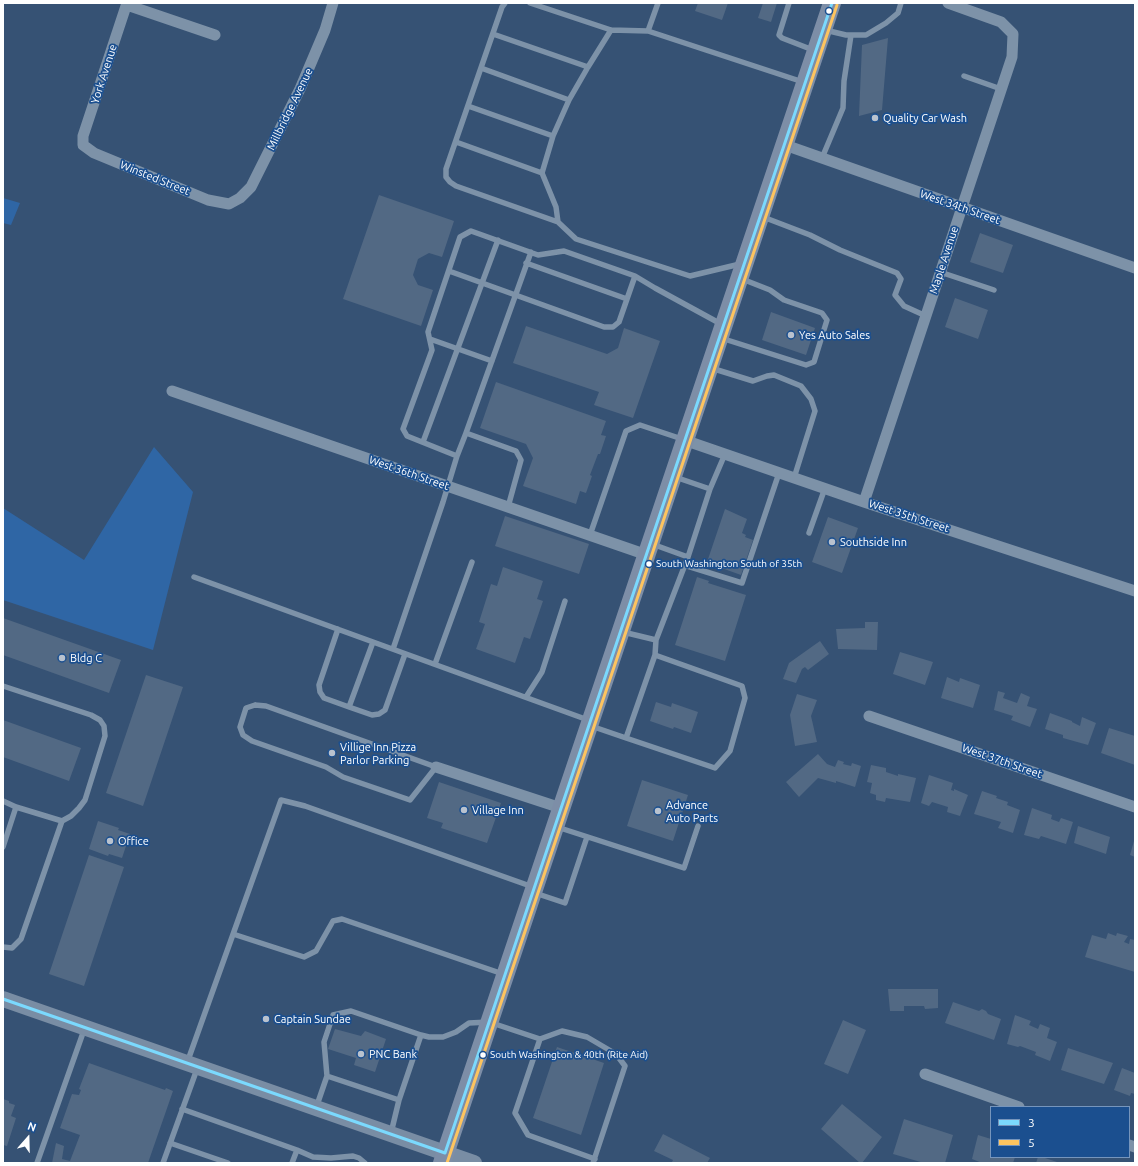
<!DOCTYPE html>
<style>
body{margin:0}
#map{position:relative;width:1138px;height:1166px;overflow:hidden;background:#365274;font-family:Ubuntu,sans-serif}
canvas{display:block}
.frame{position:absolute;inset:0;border:4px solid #fff;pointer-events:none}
.legend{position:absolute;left:990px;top:1106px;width:140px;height:52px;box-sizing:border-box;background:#1b4f8f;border:1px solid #7695bc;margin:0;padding:5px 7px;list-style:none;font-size:12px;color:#fff}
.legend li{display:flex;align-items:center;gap:8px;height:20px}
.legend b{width:20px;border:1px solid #7695bc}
.north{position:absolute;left:8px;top:1118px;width:40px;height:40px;-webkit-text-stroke:3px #1b4f8f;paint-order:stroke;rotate:20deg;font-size:11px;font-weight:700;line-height:16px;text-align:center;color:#fff}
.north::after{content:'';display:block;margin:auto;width:14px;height:18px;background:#fff;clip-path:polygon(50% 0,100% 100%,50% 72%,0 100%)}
</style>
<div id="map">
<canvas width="1138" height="1166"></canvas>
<div class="frame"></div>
<ul class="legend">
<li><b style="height:5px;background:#7bd9fd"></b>3</li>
<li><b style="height:5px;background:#fdc45f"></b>5</li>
</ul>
<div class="north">N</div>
</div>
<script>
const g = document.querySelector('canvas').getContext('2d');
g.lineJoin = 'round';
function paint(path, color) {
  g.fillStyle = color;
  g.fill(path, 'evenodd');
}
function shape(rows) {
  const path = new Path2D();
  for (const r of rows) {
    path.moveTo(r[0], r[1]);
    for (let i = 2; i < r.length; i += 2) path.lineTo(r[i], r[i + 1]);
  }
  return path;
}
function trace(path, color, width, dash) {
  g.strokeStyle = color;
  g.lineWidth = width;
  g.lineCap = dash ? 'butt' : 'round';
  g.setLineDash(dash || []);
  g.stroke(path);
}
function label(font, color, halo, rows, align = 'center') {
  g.font = font + ' Ubuntu,sans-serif';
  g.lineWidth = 3.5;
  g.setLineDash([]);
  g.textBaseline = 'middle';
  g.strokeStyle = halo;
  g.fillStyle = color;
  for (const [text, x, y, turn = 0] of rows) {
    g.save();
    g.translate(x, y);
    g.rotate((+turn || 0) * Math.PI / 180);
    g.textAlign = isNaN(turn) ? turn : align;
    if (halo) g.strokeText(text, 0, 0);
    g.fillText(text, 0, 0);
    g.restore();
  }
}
const green = shape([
 [3,198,20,203,11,225,3,223],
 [154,447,193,492,153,650,3,600,3,508,84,560]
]);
const building = shape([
 [698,3,728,3,722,20,695,11],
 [763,3,777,3,771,22,758,18],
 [888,38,882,110,859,116,862,45],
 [379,195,454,221,442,257,429,253,418,259,413,275,418,285,433,290,421,326,343,299],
 [980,233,1013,245,1003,273,970,262],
 [955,298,988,310,978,339,945,327],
 [771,312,815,328,806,355,762,340],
 [526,326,607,354,618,348,624,328,660,341,633,418,594,405,599,392,513,363],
 [496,382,606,421,601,435,606,436,600,454,598,454,590,475,592,476,586,493,580,491,576,504,523,486,533,458,526,444,480,428],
 [725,509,747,519,742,533,746,535,745,537,753,540,741,575,713,565,712,567,706,565],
 [505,516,589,544,579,574,495,546],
 [828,517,858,528,842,573,812,562],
 [503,567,543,581,537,599,543,601,530,639,524,637,515,663,476,649,485,624,479,622,491,584,497,586],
 [697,577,709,581,708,583,746,595,725,661,675,645],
 [3,618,121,660,109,693,3,655],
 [865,622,878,622,877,650,838,649,836,629,865,628],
 [820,641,829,654,808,670,805,667,802,669,796,683,783,679,789,663],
 [900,652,933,662,925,685,893,674],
 [146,675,183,687,143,806,106,793],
 [947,677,959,682,960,678,980,685,973,708,941,698],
 [998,691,1005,693,1003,698,1017,703,1021,693,1030,697,1027,706,1037,709,1030,727,1011,720,1013,716,994,710],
 [797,694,817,700,811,716,817,742,795,746,790,715],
 [656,702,671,707,672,703,698,712,691,733,674,727,673,729,650,721],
 [1050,713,1072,721,1072,722,1080,726,1082,717,1096,723,1088,745,1063,738,1063,735,1045,729],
 [3,720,81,748,69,781,3,757],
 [1109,728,1135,736,1135,765,1101,753],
 [818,754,827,764,835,767,838,760,844,762,843,764,851,766,852,763,861,766,855,787,836,781,836,783,818,778,799,797,786,782],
 [871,765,886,768,886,772,898,776,898,774,916,778,910,802,886,798,885,802,876,800,876,795,870,793,872,783,867,782],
 [929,775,953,783,951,790,954,791,954,789,968,795,960,816,947,812,948,807,932,802,929,806,921,803],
 [642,780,688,795,673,841,627,826],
 [439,782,501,803,487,843,441,828,443,823,427,818],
 [982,791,997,796,996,798,1008,802,1007,805,1020,810,1013,833,998,828,1001,822,974,814],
 [1032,808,1052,815,1051,819,1059,822,1061,818,1073,822,1066,844,1041,836,1039,839,1024,835],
 [98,821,119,828,118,830,130,834,122,858,109,854,108,856,89,849],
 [1078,826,1110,837,1106,854,1074,843],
 [1134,841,1135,842,1135,857,1130,855],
 [89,855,124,867,84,986,49,974],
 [1108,933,1116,936,1117,933,1128,936,1124,942,1129,944,1130,939,1135,940,1135,972,1085,957,1092,935,1106,939],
 [888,989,938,989,938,1008,925,1009,924,1006,904,1006,904,1011,890,1011],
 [953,1002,979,1011,982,1009,986,1011,988,1014,1001,1019,994,1040,945,1023],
 [1015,1015,1031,1021,1029,1025,1038,1029,1040,1024,1050,1028,1047,1038,1057,1042,1050,1061,1035,1055,1036,1052,1020,1046,1018,1047,1007,1044],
 [843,1020,866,1030,848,1074,824,1064],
 [335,1029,361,1036,365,1031,386,1039,375,1072,354,1065,356,1058,328,1049],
 [557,1047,604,1063,581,1135,533,1118],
 [1068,1048,1113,1063,1104,1084,1061,1070],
 [89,1063,165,1090,166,1088,173,1091,148,1163,52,1163,56,1143,64,1146,62,1159,70,1161,80,1135,60,1128,72,1094,79,1095,81,1090,79,1089],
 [1122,1068,1135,1073,1135,1094,1131,1093,1130,1096,1114,1090],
 [3,1099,9,1101,9,1103,15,1105,11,1116,16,1118,7,1146,3,1145],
 [842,1104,882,1137,862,1163,860,1163,821,1129],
 [904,1119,953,1135,945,1163,924,1163,893,1154],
 [663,1134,710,1158,707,1163,675,1163,672,1162,673,1160,654,1151],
 [978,1135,991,1139,991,1157,1015,1157,1013,1163,982,1163,972,1159],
 [1038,1157,1042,1157,1060,1163,1036,1163]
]);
const lane = shape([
 [505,3,502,7,446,169,446,177,450,182,456,186,558,222,556,207,542,173,553,136,569,100,588,67,611,30],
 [530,3,611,30,648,31,803,82],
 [789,3,779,35,782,38,813,50],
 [825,30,846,35,866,35,886,23,898,13,901,3],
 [648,31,658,3],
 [493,34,588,67],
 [481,68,569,100],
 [964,76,1001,89],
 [468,106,553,136],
 [456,142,542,173],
 [822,158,843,108,844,81,851,35],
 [763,217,810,235,840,250,897,273,901,279,895,295,904,306,926,316],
 [558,222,576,239,690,276,740,264],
 [526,263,627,299],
 [449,271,604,327,613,327,619,322,635,276],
 [940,272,994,290],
 [721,338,806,365,814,362,827,320,822,313,784,300,770,290,742,279],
 [430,339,492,361],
 [711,368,753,381,767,376,774,375,801,386,811,399,815,411,794,478],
 [466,433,531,252],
 [423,442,498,240],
 [457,456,466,433,516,451,521,460,508,507],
 [675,477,710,489],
 [809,533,825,488],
 [590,535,626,431,640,425,682,439],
 [652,544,688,557,656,640],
 [688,557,710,489,725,454],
 [684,565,742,583,779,473],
 [194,577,588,720],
 [338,629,319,685,320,692,324,698,349,707,372,715,379,714,385,710,405,654],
 [393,649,443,502,457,456,407,436,403,429,432,350,428,332,460,237,471,231,538,255,564,251,635,276,655,288,721,324],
 [435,664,472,562],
 [3,686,91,715,100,720,104,726,105,736,85,800,79,808,71,816,62,821,16,807,3,801],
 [526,697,542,672,565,601],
 [255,705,266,706,436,767,410,800,343,777,326,767,252,741,243,735,240,727,246,708,255,705],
 [349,707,373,642],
 [591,726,626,738,655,655,656,640,623,632],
 [626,738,715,768,730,751,745,698,742,686,655,655],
 [557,827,684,868,698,826],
 [3,847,16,807],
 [535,893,565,903,587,837],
 [233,934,304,957,316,951,333,921,342,919,503,974],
 [3,947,12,948,21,939,62,821],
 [540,1039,515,1113,528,1135,595,1159],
 [187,1063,281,800,305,806,533,887],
 [327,1076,324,1042,333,1015,351,1011,421,1035],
 [399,1100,421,1035,429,1037,443,1037,456,1032,469,1023,489,1022,540,1039,562,1031,587,1037,616,1054,625,1066,593,1163],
 [316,1108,327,1076,399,1100,391,1133],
 [182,1109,297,1150,292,1163],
 [170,1143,228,1163],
 [297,1150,313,1157,331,1158,353,1156,359,1158,365,1163],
 [37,1163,84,1030],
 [163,1163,197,1069]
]);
const street = shape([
 [127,3,83,136,83,145,94,153,208,200,229,204,240,198,251,187,300,89,325,30,333,3],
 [127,5,215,35],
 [785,145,1135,268],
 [172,391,647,555],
 [684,440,864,502,1135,591],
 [864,502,1012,57,1013,34,1001,22,948,3],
 [869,716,1135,807],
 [436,767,561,808],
 [925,1074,1019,1107],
 [1129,1145,1135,1147]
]);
const secondary = shape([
 [3,999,474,1163]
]);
const primary = shape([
 [442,1163,832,3]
]);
const bus1 = shape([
 [3,999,445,1153,832,3]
]);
const bus2 = shape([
 [447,1163,837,5]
]);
const markers = [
 [829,11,3.5,"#fff"],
 [875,118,4,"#b9c2ce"],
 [791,335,4,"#b9c2ce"],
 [832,542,4,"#b9c2ce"],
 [649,564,3.5,"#fff"],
 [62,658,4,"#b9c2ce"],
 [332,753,4,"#b9c2ce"],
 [464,810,4,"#b9c2ce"],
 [658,811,4,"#b9c2ce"],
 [110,841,4,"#b9c2ce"],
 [266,1019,4,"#b9c2ce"],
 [361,1054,4,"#b9c2ce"],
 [483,1055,3.5,"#fff"]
];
const busNames = [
 ["South Washington South of 35th",656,564],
 ["South Washington & 40th (Rite Aid)",490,1055]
];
const streetNames = [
 ["York Avenue",104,74,-72],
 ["Millbridge Avenue",290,109,-64],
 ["Winsted Street",155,178,22],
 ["West 34th Street",960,207,19],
 ["Maple Avenue",944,260,-72],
 ["West 36th Street",409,473,19],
 ["West 35th Street",909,516,18],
 ["West 37th Street",1002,761,19]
];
const poiNames = [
 ["Quality Car Wash",883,118],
 ["Yes Auto Sales",799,335],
 ["Southside Inn",840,542],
 ["Bldg C",70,658],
 ["Villige Inn Pizza",340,747],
 ["Parlor Parking",340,760],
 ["Advance",666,805],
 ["Auto Parts",666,818],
 ["Village Inn",472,810],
 ["Office",118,841],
 ["Captain Sundae",274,1019],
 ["PNC Bank",369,1054]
];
paint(green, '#2f66a5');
paint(building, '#526984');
trace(lane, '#7d92a8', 5.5);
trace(street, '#7d92a8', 11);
trace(secondary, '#798da4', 16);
trace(primary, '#7d8ea7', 18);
trace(bus1, '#7bd9fd', 3);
trace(bus2, '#fdc45f', 3);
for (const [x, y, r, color] of markers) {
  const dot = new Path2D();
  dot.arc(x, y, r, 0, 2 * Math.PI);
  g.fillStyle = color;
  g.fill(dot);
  trace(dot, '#1b4f8f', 1.5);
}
label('10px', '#fff', '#1b4f8f', busNames, 'left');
label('11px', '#fff', '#1b4f8f', streetNames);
label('11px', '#fff', '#1b4f8f', poiNames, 'left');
</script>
